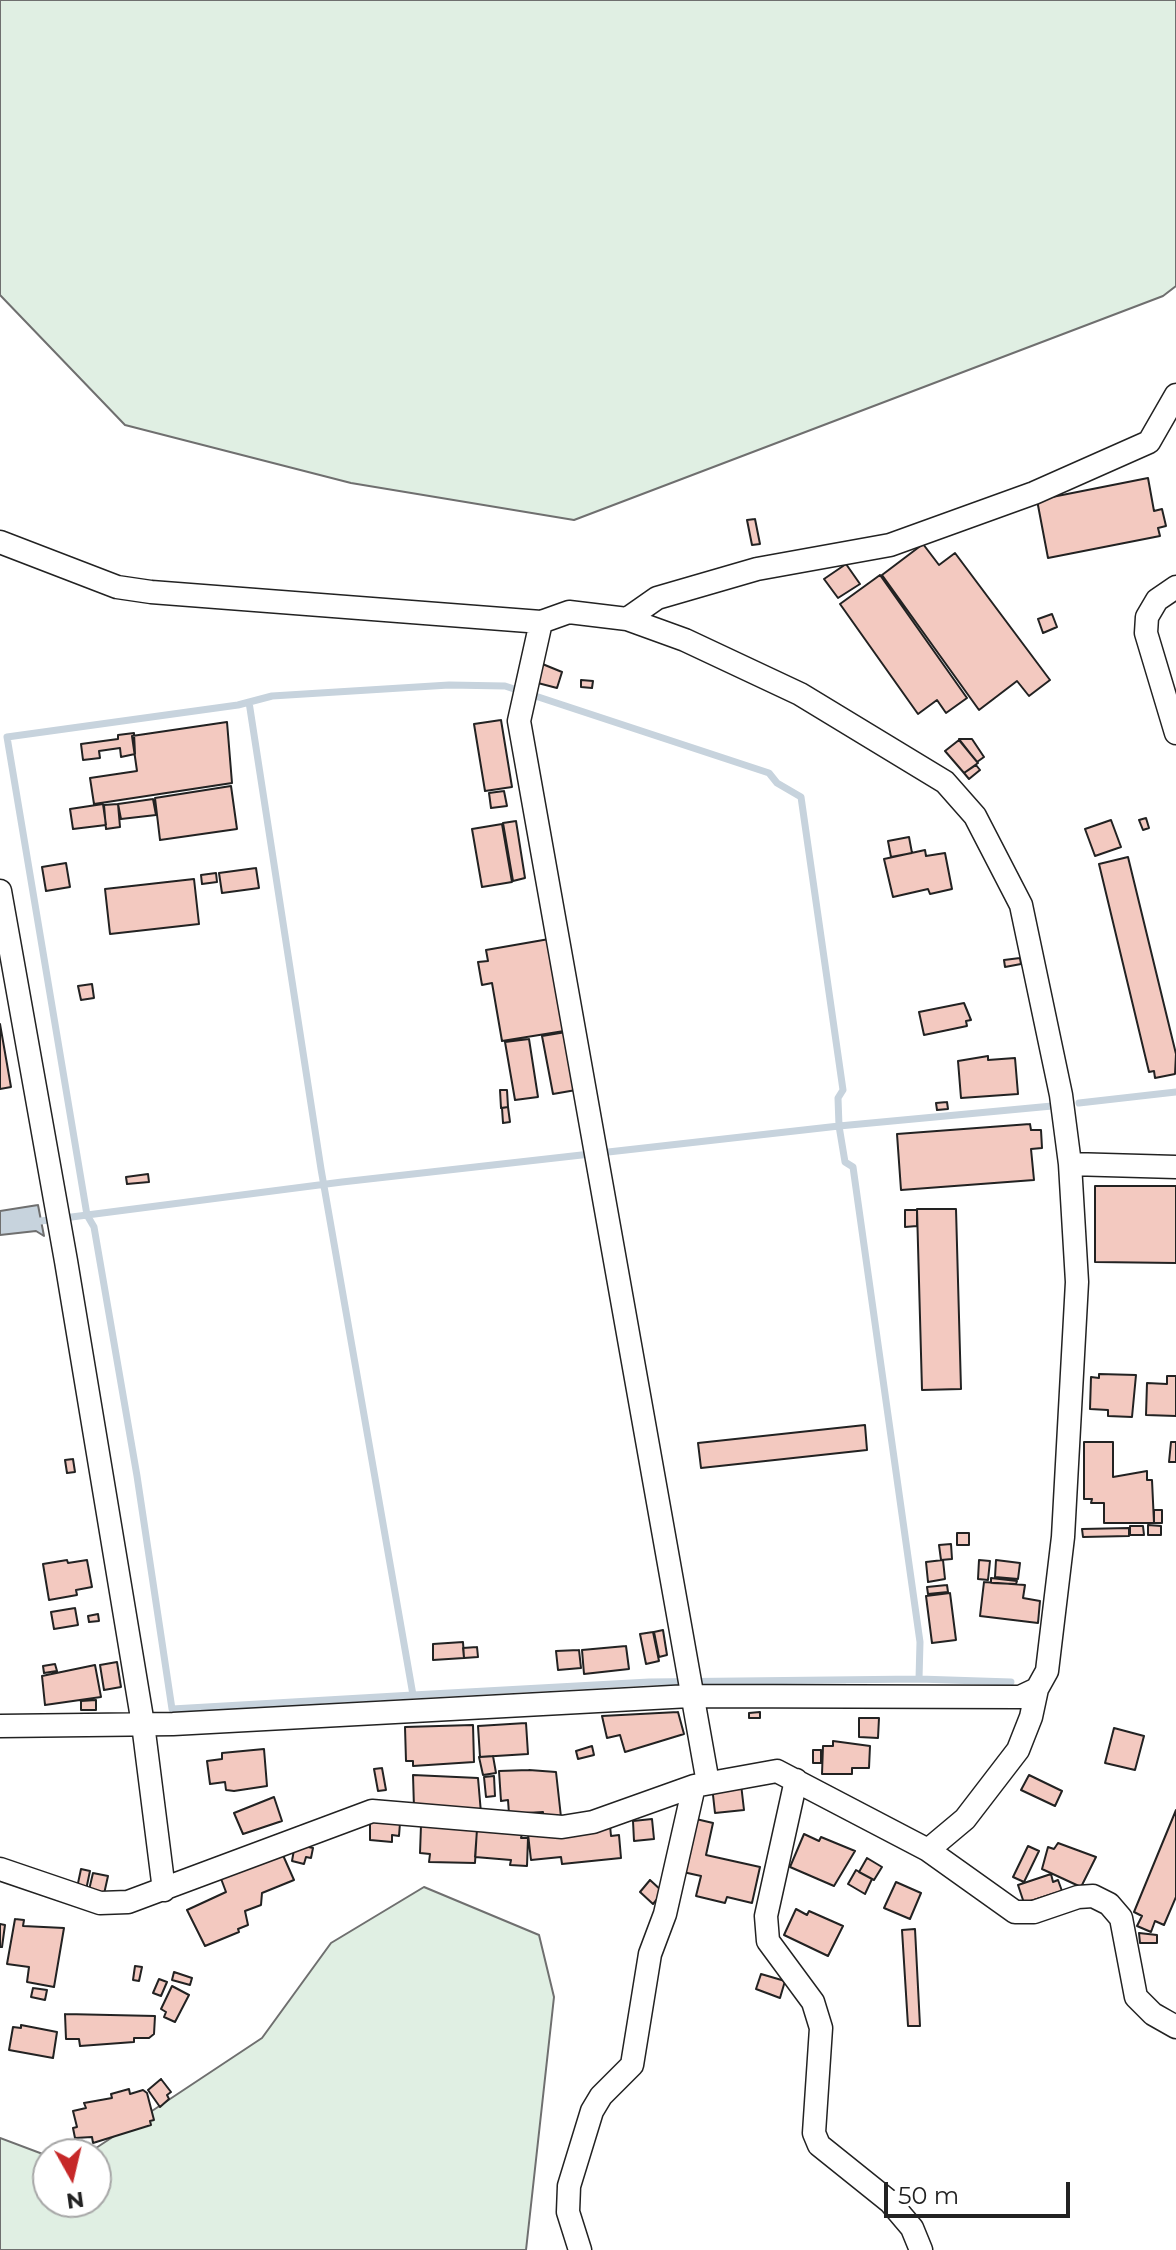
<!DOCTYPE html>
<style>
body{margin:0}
#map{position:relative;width:1176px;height:2250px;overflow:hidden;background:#fff;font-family:Montserrat,sans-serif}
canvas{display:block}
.north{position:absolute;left:32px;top:2138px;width:80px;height:80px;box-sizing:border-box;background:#fff;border:2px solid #a7a7a7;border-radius:50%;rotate:172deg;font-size:22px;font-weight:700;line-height:32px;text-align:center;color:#222}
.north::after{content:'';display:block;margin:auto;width:28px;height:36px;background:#c62828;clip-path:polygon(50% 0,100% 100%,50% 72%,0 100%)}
.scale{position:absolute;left:884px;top:2182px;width:186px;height:36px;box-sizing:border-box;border:4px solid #222;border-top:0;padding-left:10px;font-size:24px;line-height:28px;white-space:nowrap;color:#222;-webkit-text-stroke:6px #fff;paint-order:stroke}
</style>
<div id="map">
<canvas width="1176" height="2250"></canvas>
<div class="north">N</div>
<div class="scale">50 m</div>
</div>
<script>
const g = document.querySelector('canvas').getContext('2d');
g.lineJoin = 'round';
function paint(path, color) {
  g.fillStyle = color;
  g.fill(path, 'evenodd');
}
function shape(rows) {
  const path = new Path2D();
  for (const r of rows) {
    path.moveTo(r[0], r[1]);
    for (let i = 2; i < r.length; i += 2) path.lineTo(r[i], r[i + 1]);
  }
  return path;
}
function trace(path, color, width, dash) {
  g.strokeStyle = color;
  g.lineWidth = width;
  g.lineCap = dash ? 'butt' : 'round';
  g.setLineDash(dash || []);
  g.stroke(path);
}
const green = shape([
 [0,0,1176,0,1176,286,1163,296,574,520,351,483,125,425,0,295,0,0],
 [424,1887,539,1935,554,1997,526,2250,0,2250,0,2138,48,2156,48,2202,96,2202,96,2154,87,2154,262,2038,331,1943,424,1887]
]);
const water = shape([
 [38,1205,44,1236,36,1231,0,1235,0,1211,38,1205]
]);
const stream = shape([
 [249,702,321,1169,413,1695,649,1682,919,1679,1011,1682],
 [1079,1103,1176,1092],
 [33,1222,342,1182,839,1126,1052,1106],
 [413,1695,172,1709,137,1476,94,1227,87,1215,7,737,238,705,272,696,449,685,505,686,769,773,777,783,801,797,843,1090,838,1098,839,1126,845,1162,853,1167,920,1642,919,1679]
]);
const building = shape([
 [1148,478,1154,511,1162,509,1166,526,1158,528,1160,536,1048,558,1037,500,1148,478],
 [755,519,760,544,752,545,747,520,755,519],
 [923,544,939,565,955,553,1050,680,1029,696,1017,681,979,710,882,575,923,544],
 [846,564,860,584,838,598,824,579,846,564],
 [880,575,967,698,946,713,937,700,918,714,840,604,880,575],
 [1052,614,1057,627,1043,633,1038,619,1052,614],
 [540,663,562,672,557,688,534,682,540,663],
 [581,680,593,681,592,688,581,687,581,680],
 [501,720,512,787,485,791,474,724,501,720],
 [227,722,232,783,94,804,90,778,137,771,132,736,227,722],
 [134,733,135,754,121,757,120,748,99,751,100,758,83,760,81,744,118,739,118,735,134,733],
 [959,739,972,739,984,757,977,762,959,739],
 [959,740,978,763,964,773,945,751,959,740],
 [976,765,980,770,969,779,964,773,976,765],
 [231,786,237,829,160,840,155,798,231,786],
 [504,791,507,806,491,808,489,793,504,791],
 [153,799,156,815,121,819,118,804,153,799],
 [103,804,106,825,73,829,70,809,103,804],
 [118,804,120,827,106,829,104,805,118,804],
 [1146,818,1149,828,1143,830,1139,820,1146,818],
 [1111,820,1121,847,1095,856,1085,829,1111,820],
 [516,821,525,878,513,881,503,823,516,821],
 [502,824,512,882,482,887,472,829,502,824],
 [909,837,912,853,891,857,888,841,909,837],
 [925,850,926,856,945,853,952,889,930,894,928,889,893,897,884,859,925,850],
 [1128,857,1176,1054,1175,1074,1155,1078,1154,1071,1149,1072,1099,864,1128,857],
 [66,863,70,887,46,891,42,867,66,863],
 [256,868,259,888,222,893,219,873,256,868],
 [216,873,217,882,202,884,201,875,216,873],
 [194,879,199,924,110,934,105,889,194,879],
 [549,939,564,1031,502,1041,492,983,482,985,478,962,488,961,486,950,549,939],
 [1020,958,1021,964,1005,967,1004,960,1020,958],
 [92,984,94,998,81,1000,78,986,92,984],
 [964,1003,971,1020,966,1021,967,1026,924,1035,919,1012,964,1003],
 [0,1024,11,1087,0,1089,0,1024],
 [566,1032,576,1090,553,1094,542,1036,566,1032],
 [529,1039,538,1097,515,1100,505,1042,529,1039],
 [988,1056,988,1060,1015,1058,1018,1094,961,1098,958,1061,988,1056],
 [500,1090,507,1090,508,1107,501,1108,500,1090],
 [947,1102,948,1109,937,1110,936,1103,947,1102],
 [508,1107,510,1122,503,1123,502,1108,508,1107],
 [1030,1124,1031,1130,1041,1130,1042,1148,1031,1149,1034,1180,901,1190,897,1134,1030,1124],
 [148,1174,149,1182,127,1184,126,1177,148,1174],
 [1095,1186,1176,1186,1176,1263,1095,1262,1095,1186],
 [917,1209,956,1209,961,1389,922,1390,917,1209],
 [905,1210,917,1210,917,1226,905,1227,905,1210],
 [1099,1374,1136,1375,1132,1417,1108,1416,1108,1410,1090,1409,1091,1377,1099,1378,1099,1374],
 [1167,1376,1176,1376,1176,1416,1146,1415,1147,1383,1167,1384,1167,1376],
 [865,1425,867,1450,701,1468,698,1443,865,1425],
 [1084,1442,1113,1442,1113,1477,1147,1471,1147,1480,1152,1480,1154,1523,1104,1523,1104,1503,1091,1503,1092,1499,1084,1499,1084,1442],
 [1171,1442,1176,1442,1176,1462,1169,1462,1171,1442],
 [73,1459,75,1472,67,1473,65,1460,73,1459],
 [1154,1510,1162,1510,1162,1523,1154,1523,1154,1510],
 [1148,1525,1161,1526,1161,1535,1148,1535,1148,1525],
 [1130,1526,1143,1526,1144,1535,1130,1535,1130,1526],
 [1129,1528,1129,1536,1083,1537,1082,1529,1129,1528],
 [957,1533,969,1533,969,1545,957,1545,957,1533],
 [951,1544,952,1559,941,1560,939,1545,951,1544],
 [67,1560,68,1563,87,1560,92,1587,76,1590,77,1595,49,1600,43,1564,67,1560],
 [943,1560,945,1579,928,1582,926,1562,943,1560],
 [979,1560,990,1561,988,1580,978,1579,979,1560],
 [996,1560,1020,1563,1018,1579,995,1577,996,1560],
 [991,1578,1017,1581,1016,1584,991,1583,991,1578],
 [984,1582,1025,1585,1023,1598,1040,1601,1038,1623,980,1616,984,1582],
 [947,1585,948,1592,928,1594,927,1587,947,1585],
 [950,1593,956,1640,932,1643,926,1596,950,1593],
 [75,1608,78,1625,54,1629,51,1612,75,1608],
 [98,1614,99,1621,89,1622,88,1616,98,1614],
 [663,1630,667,1655,659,1657,654,1632,663,1630],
 [653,1632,659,1661,646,1664,640,1634,653,1632],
 [463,1642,464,1658,433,1660,433,1644,463,1642],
 [626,1646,629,1669,584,1674,582,1650,626,1646],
 [477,1647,478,1657,464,1658,463,1648,477,1647],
 [579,1650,581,1668,558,1670,556,1651,579,1650],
 [117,1662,121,1687,104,1690,100,1665,117,1662],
 [55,1664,57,1671,44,1673,43,1666,55,1664],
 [95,1665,101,1697,45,1705,42,1676,95,1665],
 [96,1700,96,1710,81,1710,81,1701,96,1700],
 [678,1712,684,1734,625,1752,620,1735,607,1738,602,1716,678,1712],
 [760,1712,760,1718,749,1718,749,1713,760,1712],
 [859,1718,879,1718,878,1738,859,1737,859,1718],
 [526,1723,528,1754,480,1757,478,1726,526,1723],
 [473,1725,474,1762,413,1766,413,1761,406,1761,405,1727,473,1725],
 [1114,1728,1144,1736,1135,1770,1105,1763,1114,1728],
 [833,1741,870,1746,869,1768,852,1768,852,1774,822,1774,823,1746,833,1746,833,1741],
 [592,1746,594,1755,578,1759,576,1751,592,1746],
 [264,1749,267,1786,234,1791,226,1790,225,1782,210,1784,207,1761,222,1759,222,1753,264,1749],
 [813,1750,821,1750,821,1763,813,1763,813,1750],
 [493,1756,496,1773,483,1775,479,1757,493,1756],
 [382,1768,386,1790,378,1791,374,1769,382,1768],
 [529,1770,556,1772,561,1817,543,1818,543,1812,509,1814,508,1800,501,1801,499,1771,529,1770],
 [413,1775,478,1778,481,1813,414,1808,413,1775],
 [1029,1775,1062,1791,1055,1806,1021,1790,1029,1775],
 [494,1776,495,1796,486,1797,484,1777,494,1776],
 [741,1784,744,1810,715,1813,712,1786,741,1784],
 [274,1797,282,1821,243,1834,234,1813,274,1797],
 [1176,1810,1176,1897,1164,1925,1155,1921,1151,1932,1137,1926,1142,1916,1134,1912,1176,1810],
 [652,1819,654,1839,634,1841,633,1821,652,1819],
 [696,1819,713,1823,706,1855,760,1867,752,1903,727,1897,725,1903,696,1896,701,1876,683,1872,696,1819],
 [370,1821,400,1823,399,1836,392,1835,392,1842,370,1840,370,1821],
 [421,1825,477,1828,475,1863,429,1862,430,1854,420,1853,421,1825],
 [610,1825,611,1836,619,1835,621,1858,562,1864,561,1857,531,1860,528,1834,610,1825],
 [477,1830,522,1834,521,1838,528,1838,527,1866,510,1865,511,1860,475,1857,477,1830],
 [804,1834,819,1841,821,1837,855,1851,834,1886,790,1867,804,1834],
 [1058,1843,1096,1857,1081,1887,1042,1869,1048,1847,1054,1849,1058,1843],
 [295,1844,313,1848,311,1858,306,1857,304,1864,292,1861,295,1844],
 [1028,1846,1039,1851,1024,1882,1013,1877,1028,1846],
 [282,1853,294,1880,262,1893,261,1905,245,1911,248,1925,238,1929,239,1932,205,1946,187,1910,226,1892,220,1876,282,1853],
 [867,1858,882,1867,874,1880,859,1872,867,1858],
 [81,1869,90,1871,86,1890,77,1888,81,1869],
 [856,1870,872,1879,865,1894,848,1884,856,1870],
 [93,1873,108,1876,104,1894,89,1890,93,1873],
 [1051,1874,1053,1882,1058,1880,1062,1891,1024,1903,1018,1885,1051,1874],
 [650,1880,663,1892,653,1904,640,1892,650,1880],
 [896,1882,921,1893,910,1919,884,1908,896,1882],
 [796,1909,807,1915,809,1911,843,1926,828,1956,784,1935,796,1909],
 [15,1919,24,1920,23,1926,64,1928,54,1987,27,1982,29,1967,7,1964,15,1919],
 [0,1924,5,1925,2,1947,0,1947,0,1924],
 [915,1929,920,2026,908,2026,902,1930,915,1929],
 [1139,1933,1157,1935,1157,1943,1140,1943,1139,1933],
 [135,1966,142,1967,139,1981,133,1980,135,1966],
 [174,1972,192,1978,190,1985,172,1980,174,1972],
 [761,1974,785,1981,780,1998,756,1989,761,1974],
 [159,1979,167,1982,161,1996,153,1993,159,1979],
 [172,1986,189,1995,175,2022,164,2017,166,2012,161,2009,172,1986],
 [33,1988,47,1990,45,2000,31,1997,33,1988],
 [65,2014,155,2016,154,2034,149,2038,134,2038,134,2042,80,2046,79,2039,66,2039,65,2014],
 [21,2025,57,2032,53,2058,9,2050,13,2027,21,2028,21,2025],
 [161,2079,171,2092,167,2095,169,2099,160,2107,148,2090,161,2079],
 [129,2089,130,2094,143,2090,147,2093,154,2120,150,2121,151,2125,93,2143,92,2137,75,2138,73,2128,77,2127,73,2111,86,2108,84,2103,112,2098,111,2094,129,2089]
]);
const street = shape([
 [0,542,117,587,151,592,541,622,569,612,627,619,685,640,800,694,945,782,975,816,1021,905,1061,1095,1070,1164,1077,1282,1063,1537,1047,1671,1037,1689,1020,1697,690,1696,173,1724,0,1726],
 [1176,587,1157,600,1147,617,1146,633,1176,733],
 [627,619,657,598,757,569,890,545,1034,493,1149,442,1176,395],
 [541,622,519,721,708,1783],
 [0,891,66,1261,143,1724,164,1890],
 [1070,1164,1176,1167],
 [796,1780,766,1916,768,1941,813,2002,821,2028,814,2133,819,2145,890,2202,912,2228,921,2250],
 [928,1850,965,1819,1018,1750,1031,1717,1037,1689],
 [0,1869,100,1903,128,1902,372,1811,562,1827,593,1822,694,1786,777,1771,928,1850,1015,1912,1034,1912,1078,1897,1093,1896,1109,1904,1121,1918,1136,1997,1153,2014,1176,2027],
 [580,2250,568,2212,569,2186,592,2111,601,2096,632,2065,650,1954,665,1914,694,1786]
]);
paint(green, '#e0efe3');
trace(green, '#6f6f6f', 2);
paint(water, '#c7d3dd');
trace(water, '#6f6f6f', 2);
trace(stream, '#c7d3dd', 7);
paint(building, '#f3c9c0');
trace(building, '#222', 2);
trace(street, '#222', 25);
trace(street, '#fff', 22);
</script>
